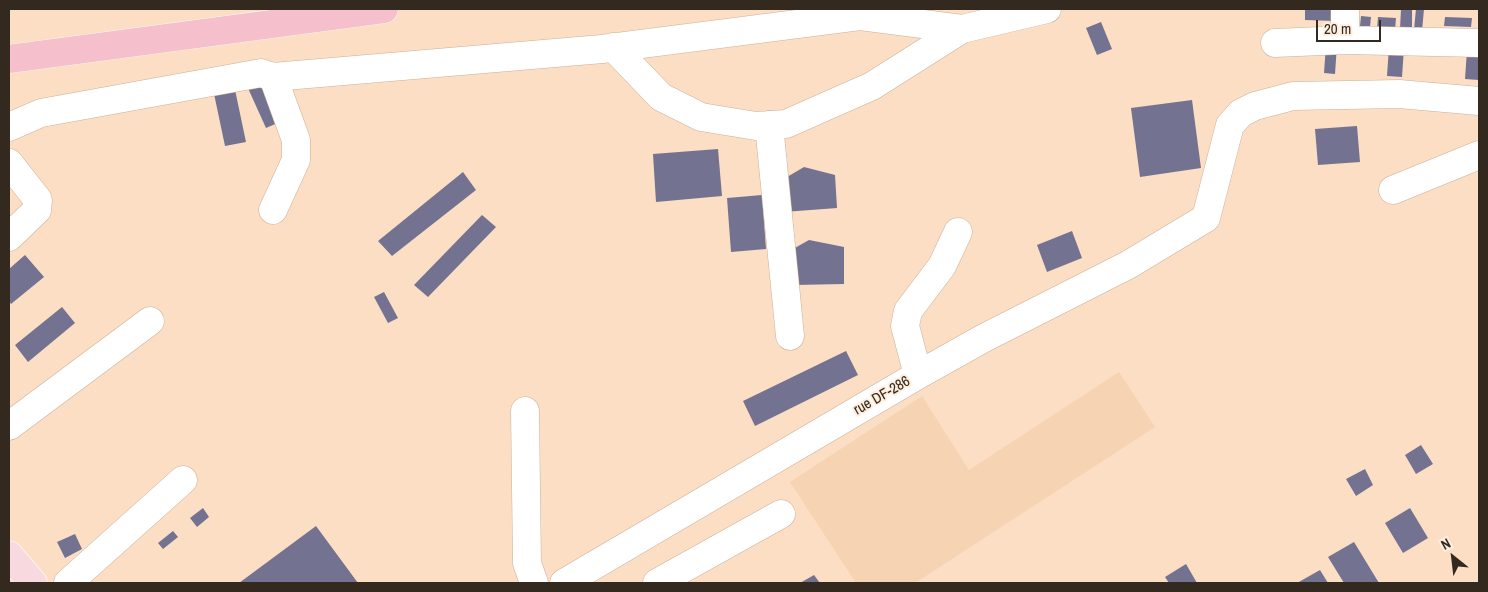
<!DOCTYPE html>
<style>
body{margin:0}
#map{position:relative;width:1488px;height:592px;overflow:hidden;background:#fbdec3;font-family:"Archivo Narrow",sans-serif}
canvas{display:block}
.frame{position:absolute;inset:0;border:10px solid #34291f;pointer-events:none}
.north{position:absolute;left:1428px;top:532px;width:50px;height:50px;-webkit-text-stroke:4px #ffeddd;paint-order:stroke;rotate:331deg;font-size:14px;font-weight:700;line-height:20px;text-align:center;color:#34291f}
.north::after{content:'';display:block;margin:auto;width:18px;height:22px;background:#34291f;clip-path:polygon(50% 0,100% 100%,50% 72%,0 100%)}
.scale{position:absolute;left:1316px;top:20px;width:65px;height:22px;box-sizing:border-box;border:2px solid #34291f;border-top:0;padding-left:6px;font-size:15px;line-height:18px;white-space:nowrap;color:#34291f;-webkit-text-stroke:4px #ffeddd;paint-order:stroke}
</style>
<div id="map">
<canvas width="1488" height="592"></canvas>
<div class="frame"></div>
<div class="north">N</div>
<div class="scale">20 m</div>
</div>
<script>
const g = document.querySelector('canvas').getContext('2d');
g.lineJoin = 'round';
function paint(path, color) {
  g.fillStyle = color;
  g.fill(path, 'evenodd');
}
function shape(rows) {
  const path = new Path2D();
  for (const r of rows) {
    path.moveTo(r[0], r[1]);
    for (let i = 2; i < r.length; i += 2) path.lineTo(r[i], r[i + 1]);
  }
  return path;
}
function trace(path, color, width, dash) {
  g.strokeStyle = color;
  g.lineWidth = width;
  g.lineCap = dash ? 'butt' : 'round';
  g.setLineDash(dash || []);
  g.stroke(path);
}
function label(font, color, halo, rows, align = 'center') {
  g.font = font + ' "Archivo Narrow",sans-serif';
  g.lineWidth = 4;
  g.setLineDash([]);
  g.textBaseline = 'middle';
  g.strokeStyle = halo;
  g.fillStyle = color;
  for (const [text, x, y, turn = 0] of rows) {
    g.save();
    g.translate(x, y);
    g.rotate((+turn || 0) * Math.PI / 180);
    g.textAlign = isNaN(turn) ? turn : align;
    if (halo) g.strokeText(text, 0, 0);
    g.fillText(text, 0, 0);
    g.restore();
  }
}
const built = shape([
 [1119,372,1155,427,915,583,856,583,790,482,922,396,969,470]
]);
const building = shape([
 [1305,9,1336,9,1336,21,1305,20],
 [1401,9,1412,9,1412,29,1400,29],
 [1416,9,1424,9,1422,31,1414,30],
 [1361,16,1371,17,1370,27,1360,26],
 [1378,17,1396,18,1395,30,1377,29],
 [1445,17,1472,18,1471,27,1444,26],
 [1101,22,1112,49,1097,55,1086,28],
 [1326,45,1337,45,1335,74,1324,73],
 [1389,47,1404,48,1402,77,1387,76],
 [1467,50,1479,51,1479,80,1465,79],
 [261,80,280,122,266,128,247,86],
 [234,85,246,142,225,146,213,89],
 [1192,100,1201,168,1140,177,1131,108],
 [1357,126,1360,162,1318,165,1315,129],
 [718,149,722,196,656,202,653,154],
 [804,167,835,175,837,208,784,212,782,180],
 [463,172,476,190,392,256,378,241],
 [762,195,766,249,731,252,727,198],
 [482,215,496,227,428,297,414,285],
 [1072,231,1082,258,1047,272,1037,245],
 [809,240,844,247,844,284,793,285,793,249],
 [25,255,44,277,11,304,9,301,9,269],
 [384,292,398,318,388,323,374,297],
 [62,307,75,323,28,362,15,345],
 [846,351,858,375,755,426,743,401],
 [1421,445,1433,464,1416,474,1405,455],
 [1365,469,1373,485,1356,496,1346,479],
 [203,508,209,517,197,527,190,518],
 [1410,508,1428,538,1403,553,1385,523],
 [316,526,358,583,239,583],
 [173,531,178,537,163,549,158,543],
 [75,534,82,549,65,558,57,542],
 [1354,542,1379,583,1344,583,1328,557],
 [1186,564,1197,583,1169,583,1165,577],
 [1320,570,1328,583,1297,583],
 [814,575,820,583,800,583]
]);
const minor = shape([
 [1345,9,1345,40],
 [1275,43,1345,40,1479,43],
 [613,47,661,97,701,117,756,126,786,124,872,86,962,29],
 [273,77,602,49,860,16,962,29,1047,9],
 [769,125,790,336],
 [9,127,41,113,261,73,273,77,296,140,296,160,273,210],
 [9,163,38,200,37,210,9,237],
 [1393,190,1479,155],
 [918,375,905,326,908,311,942,266,958,232],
 [525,411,527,563,534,583],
 [9,426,150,321],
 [68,583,183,480],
 [564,583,918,375,984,338,1128,265,1206,218,1230,125,1241,113,1255,106,1293,96,1399,94,1479,101],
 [657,583,781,514]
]);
const major = shape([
 [9,555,33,583]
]);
const highway = shape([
 [9,59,384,9]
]);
const streetNames = [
 ["rue DF-286",882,396,-30]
];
paint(built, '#f6d3b3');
paint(building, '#737291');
trace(minor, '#ccb097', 29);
trace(major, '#fff', 29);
trace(highway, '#fff', 29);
trace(minor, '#fff', 28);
trace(major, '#f9d9e0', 28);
trace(highway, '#f5c0cc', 28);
label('15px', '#34291f', '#ffeddd', streetNames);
</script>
